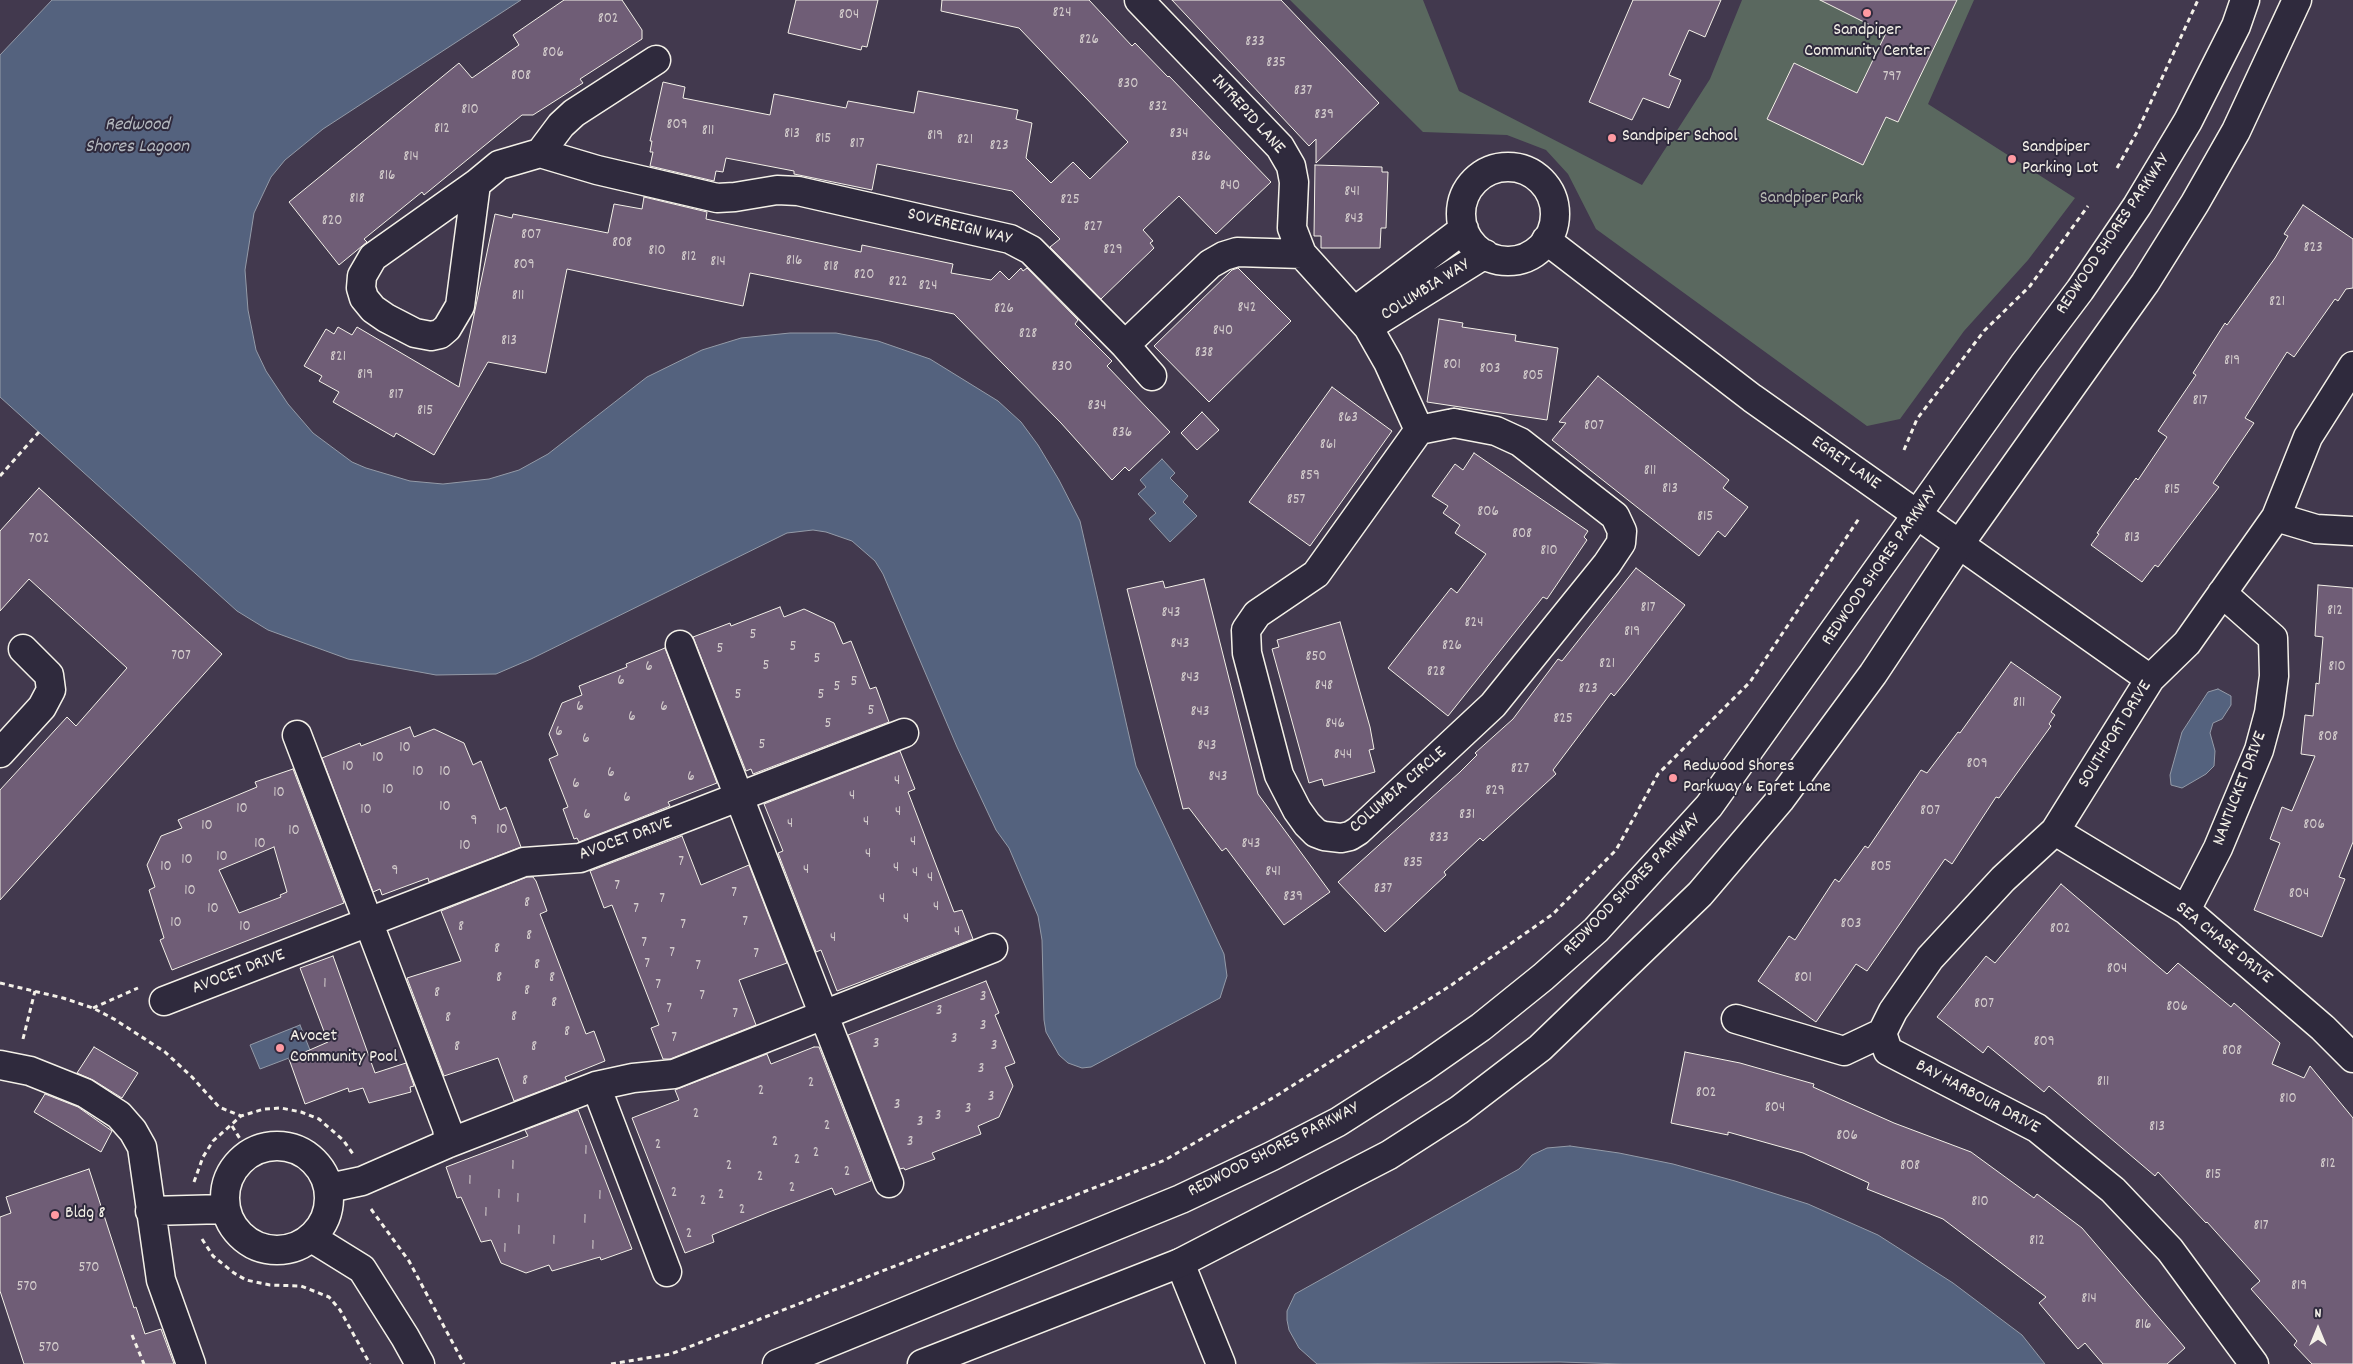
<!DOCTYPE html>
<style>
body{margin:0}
#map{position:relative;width:2353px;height:1364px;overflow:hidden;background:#42394e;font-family:Dekko,sans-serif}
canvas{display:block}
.north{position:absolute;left:2293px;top:1304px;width:50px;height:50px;-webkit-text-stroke:4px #2f2a3d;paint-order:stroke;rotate:0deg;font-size:14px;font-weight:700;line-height:20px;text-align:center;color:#f4f1e8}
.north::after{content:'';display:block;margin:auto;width:18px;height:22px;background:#f4f1e8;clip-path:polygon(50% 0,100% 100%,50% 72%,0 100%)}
</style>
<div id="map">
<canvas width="2353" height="1364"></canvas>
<div class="north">N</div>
</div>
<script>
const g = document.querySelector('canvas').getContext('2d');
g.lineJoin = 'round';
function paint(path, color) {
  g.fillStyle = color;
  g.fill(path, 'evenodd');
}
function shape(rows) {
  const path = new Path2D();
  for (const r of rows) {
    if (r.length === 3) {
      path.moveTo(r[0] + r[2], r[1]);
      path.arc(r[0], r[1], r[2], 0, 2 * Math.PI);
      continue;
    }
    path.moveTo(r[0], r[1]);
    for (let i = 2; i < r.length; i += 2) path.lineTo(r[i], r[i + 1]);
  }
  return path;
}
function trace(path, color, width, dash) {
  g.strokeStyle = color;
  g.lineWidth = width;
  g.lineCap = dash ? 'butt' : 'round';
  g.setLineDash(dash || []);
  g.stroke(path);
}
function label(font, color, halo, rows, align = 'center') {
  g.font = font + ' Dekko,sans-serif';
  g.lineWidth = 4;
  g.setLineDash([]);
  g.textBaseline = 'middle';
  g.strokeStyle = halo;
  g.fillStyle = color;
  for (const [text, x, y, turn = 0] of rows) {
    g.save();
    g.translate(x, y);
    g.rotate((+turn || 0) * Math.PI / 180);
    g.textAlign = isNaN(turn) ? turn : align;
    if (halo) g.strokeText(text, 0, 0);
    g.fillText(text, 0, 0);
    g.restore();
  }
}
const green = shape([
 [1290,0,1423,0,1459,91,1642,185,1710,79,1742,0,1974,0,1928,104,2075,198,2028,260,1964,331,1900,419,1867,426,1596,229,1568,174,1546,150,1507,135,1423,132]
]);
const water = shape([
 [52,0,521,0,323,129,285,160,271,177,254,213,245,270,248,310,256,350,266,371,288,404,313,433,352,462,366,468,410,481,443,484,489,479,519,470,548,454,647,377,702,350,741,338,790,333,836,333,878,341,930,359,998,401,1021,422,1038,445,1059,480,1080,521,1136,766,1224,954,1227,976,1220,998,1091,1067,1082,1068,1068,1063,1059,1055,1046,1032,1044,1020,1042,940,1038,916,1009,848,996,830,957,747,883,574,875,561,852,541,826,532,813,530,787,533,531,659,496,674,436,675,348,659,268,630,237,611,0,397,0,55,52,0],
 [1162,459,1175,473,1170,478,1188,496,1183,502,1197,516,1170,542,1149,519,1156,513,1138,494,1146,487,1140,480,1162,459],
 [2218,689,2231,696,2231,705,2222,719,2213,723,2210,733,2215,751,2214,766,2206,774,2182,788,2171,785,2170,775,2182,732,2208,692,2218,689],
 [300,1025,310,1050,260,1069,250,1045,300,1025],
 [1570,1146,1619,1153,1673,1164,1735,1181,1808,1204,1878,1235,1953,1283,2022,1335,2045,1364,1623,1364,1560,1362,1317,1364,1299,1348,1289,1330,1287,1320,1287,1311,1295,1294,1519,1169,1532,1155,1547,1148,1570,1146]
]);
const building = shape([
 [564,0,622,0,642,30,642,39,580,79,583,83,533,115,522,115,424,195,422,192,364,239,367,242,339,265,289,202,459,63,472,78,519,45,513,35,564,0],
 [796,0,878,0,867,47,862,46,861,50,788,33,796,0],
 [942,0,1089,0,1132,46,1135,43,1168,77,1169,76,1271,182,1216,234,1179,196,1143,230,1153,241,1150,243,1154,248,1101,299,1050,247,1060,239,1012,191,877,164,872,190,794,174,794,171,726,158,723,172,716,171,714,181,650,166,653,152,650,152,652,141,650,141,663,82,685,87,683,98,770,115,774,94,846,108,848,101,914,113,918,91,1018,110,1016,119,1032,123,1026,158,1051,183,1073,162,1090,179,1128,142,1019,28,941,11,942,0],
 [1172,0,1281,0,1379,103,1316,163,1316,139,1309,146,1172,0],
 [1633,0,1721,0,1705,37,1689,30,1669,75,1681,80,1669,108,1643,98,1632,120,1589,102,1633,0],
 [1820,0,1957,0,1898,122,1886,117,1863,165,1767,119,1794,63,1857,93,1886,33,1820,0],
 [1315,165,1382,167,1382,172,1388,172,1386,228,1381,228,1380,248,1321,248,1321,236,1314,236,1315,165],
 [644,197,707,212,706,219,861,252,862,245,953,264,951,273,991,280,1000,271,1009,280,1021,268,1023,271,1027,268,1078,320,1075,324,1112,361,1107,366,1170,432,1129,471,1125,467,1112,480,1061,423,954,314,750,273,743,306,567,269,546,373,488,362,434,455,396,433,394,437,333,402,339,392,319,381,322,376,304,366,326,329,334,334,338,327,352,335,357,327,459,387,495,214,512,218,513,214,608,233,614,204,642,209,644,197],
 [2303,205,2353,239,2353,288,2346,289,2338,301,2335,299,2294,357,2287,352,2245,418,2254,423,2213,483,2219,487,2158,567,2155,565,2142,582,2091,545,2099,534,2097,533,2136,478,2138,480,2167,437,2158,431,2196,375,2193,373,2225,323,2227,325,2275,258,2288,236,2284,234,2303,205],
 [1238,268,1291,321,1209,402,1154,346,1232,270,1238,268],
 [1439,319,1463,323,1462,327,1516,335,1515,341,1558,348,1547,420,1427,402,1439,319],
 [1598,376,1729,480,1723,488,1748,507,1725,537,1718,531,1699,556,1552,440,1566,423,1559,422,1598,376],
 [1332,387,1392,431,1310,546,1249,502,1332,387],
 [1202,412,1219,430,1197,450,1181,433,1202,412],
 [1474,453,1588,531,1584,537,1587,540,1547,599,1543,597,1448,716,1388,668,1451,588,1457,593,1486,554,1455,533,1460,525,1443,513,1448,506,1432,496,1455,464,1463,470,1474,453],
 [39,488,222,654,0,900,0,790,67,717,76,726,127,668,29,579,0,611,0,531,39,488],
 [1636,568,1685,605,1627,680,1614,696,1611,693,1553,770,1556,774,1483,841,1480,838,1444,872,1446,875,1385,932,1338,882,1460,772,1477,755,1475,753,1513,719,1558,659,1562,661,1636,568],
 [1204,579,1258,794,1330,892,1284,925,1226,848,1222,851,1189,808,1183,809,1127,589,1163,581,1165,588,1204,579],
 [2318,585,2353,588,2353,842,2339,877,2345,879,2322,937,2254,910,2280,843,2270,839,2282,807,2292,811,2315,756,2301,754,2305,715,2313,716,2316,683,2319,684,2323,637,2315,636,2318,585],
 [780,607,784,617,804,609,834,623,843,644,851,641,870,689,876,687,889,722,753,774,751,769,746,771,693,637,730,623,731,626,780,607],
 [1340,622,1370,727,1374,749,1369,750,1375,772,1324,786,1322,779,1309,783,1272,649,1279,647,1277,640,1340,622],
 [665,648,717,783,668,802,670,806,579,842,577,838,574,839,563,809,568,807,549,759,558,755,549,734,562,703,582,695,579,686,627,667,626,664,665,648],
 [2011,662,2061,697,2051,712,2055,715,2049,724,2051,726,1999,798,1996,797,1952,864,1945,859,1867,971,1856,964,1816,1022,1758,981,1789,936,1795,940,1835,879,1839,882,1865,846,1868,848,1921,770,1927,773,1958,732,1960,733,2011,662],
 [410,727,414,737,434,729,464,743,473,765,481,761,500,810,506,807,521,847,429,882,428,878,382,895,380,889,373,892,322,758,360,743,361,746,410,727],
 [900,751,915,789,908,792,954,912,962,910,973,939,837,991,821,950,816,952,778,853,783,851,764,804,900,751],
 [293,769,344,903,172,970,160,940,164,938,149,890,155,887,147,865,161,836,182,828,178,820,257,787,255,782,293,769],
 [274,847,287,892,280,895,281,897,239,913,219,870,274,847],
 [682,836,701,885,749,865,787,963,739,980,756,1025,670,1059,663,1059,651,1028,659,1025,612,905,604,908,590,871,682,836],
 [527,877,533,877,536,881,547,911,540,914,586,1034,594,1031,605,1061,565,1077,567,1081,514,1101,498,1058,444,1076,407,978,461,961,441,911,527,877],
 [2061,884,2167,974,2178,963,2231,1007,2234,1003,2280,1043,2272,1064,2304,1078,2310,1066,2353,1118,2353,1364,2312,1364,2294,1345,2297,1341,2251,1289,2260,1281,2207,1222,2206,1223,2158,1172,2155,1176,2049,1086,2044,1092,1988,1046,1983,1053,1937,1017,1986,956,1995,963,2061,884],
 [333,956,375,1073,406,1063,414,1086,410,1087,411,1092,369,1103,363,1088,349,1092,348,1088,305,1104,289,1059,328,1042,300,968,333,956],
 [986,981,999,1013,995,1015,1015,1063,1005,1067,1013,1086,999,1117,978,1126,981,1134,932,1153,935,1159,905,1170,904,1168,900,1169,848,1035,986,981],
 [94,1047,138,1073,122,1098,93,1080,77,1073,94,1047],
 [814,1047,819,1047,871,1181,835,1195,832,1188,769,1212,712,1235,714,1242,685,1253,632,1118,679,1100,675,1090,767,1054,771,1064,814,1047],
 [1685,1052,1740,1063,1814,1084,1813,1087,1894,1123,1971,1152,2034,1198,2037,1194,2082,1228,2185,1348,2167,1364,2103,1364,2085,1343,2078,1349,2039,1303,2046,1297,1943,1219,1867,1189,1869,1183,1803,1153,1728,1132,1728,1135,1671,1123,1685,1052],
 [45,1094,78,1107,112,1131,101,1152,34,1112,45,1094],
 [578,1110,632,1249,601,1260,600,1257,552,1271,549,1265,526,1273,501,1263,491,1240,481,1242,461,1197,457,1198,446,1167,528,1136,525,1130,578,1110],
 [89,1169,134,1308,136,1307,145,1334,161,1329,174,1364,24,1364,0,1291,0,1217,11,1213,6,1197,89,1169]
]);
const path = shape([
 [2117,168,2137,132,2198,0],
 [1904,450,1917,419,1984,331,2030,286,2088,206],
 [0,476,39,432],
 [0,983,63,998,93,1008,114,1019,165,1052,192,1077,219,1107,241,1116],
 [93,1008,138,988],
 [23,1039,35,991],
 [232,1126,249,1153],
 [194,1182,203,1157,213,1141,241,1116,264,1109,281,1108,301,1112,319,1119,343,1140,353,1154],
 [371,1209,409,1261,464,1364],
 [202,1239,213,1256,234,1273,246,1280,270,1285,301,1286,329,1297,340,1310,370,1364],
 [132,1335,144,1364],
 [611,1364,671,1354,1165,1160,1276,1096,1450,986,1553,914,1616,850,1658,774,1750,682,1860,517]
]);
const minor = shape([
 [1139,0,1280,147,1291,166,1294,182,1292,228,1302,254],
 [540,153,597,170,717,198,735,197,777,190,798,191,1010,239,1031,250,1125,345,1210,264,1224,256,1237,252,1302,254,1368,327,1388,362,1419,430],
 [1508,214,47],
 [476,184,460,306,447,328,440,334,431,336,415,333,386,318,373,309,364,298,361,288,362,276,373,257,476,184,499,165,540,153,561,125,574,113,656,60],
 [1546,240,1752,398,2150,679],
 [1355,311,1464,229],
 [1368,327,1485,254],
 [1125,345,1152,376],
 [1454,423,1496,431,1520,442,1615,516,1622,531,1621,543,1607,564,1493,705,1358,831,1350,836,1341,838,1324,836,1316,833,1307,824,1297,810,1279,775,1247,653,1246,630,1257,614,1316,574,1419,430,1454,423],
 [2276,517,2316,529,2353,531],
 [680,645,889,1183],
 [297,735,447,1128,449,1143],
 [0,753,42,707,51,690,49,675,23,649],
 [2055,831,2186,910,2323,1028,2353,1058],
 [2186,910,2218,848,2259,750,2269,713,2274,676,2273,638,2222,593],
 [164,1001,524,862,580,858,904,733],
 [1736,1019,1844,1051,1882,1033],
 [1882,1033,1893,1011,1930,958,2003,879,2055,831,2150,679,2187,643,2276,517,2308,437,2353,366],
 [1882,1033,1888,1051,2037,1128,2113,1190,2170,1250,2254,1364],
 [0,1065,30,1071,85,1093,119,1115,133,1131,142,1147,161,1280,191,1364],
 [596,1086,667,1272],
 [277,1198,52],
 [329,1188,362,1181,449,1143,596,1086,633,1078,674,1074,993,948],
 [150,1211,225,1209],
 [312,1238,362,1269,405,1337,420,1364],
 [1180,1263,1221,1364]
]);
const major = shape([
 [777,1364,1181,1199,1272,1156,1338,1122,1421,1069,1481,1027,1543,977,1596,930,1709,806,2025,363,2080,290,2137,206,2188,121,2236,26,2245,0],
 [922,1364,1180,1263,1389,1155,1459,1110,1540,1048,1700,894,1780,800,1873,674,1958,546,2145,283,2195,203,2236,131,2297,0]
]);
const markers = [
 [1867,13,5,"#ff9aa2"],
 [1612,138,5,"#ff9aa2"],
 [2012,159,5,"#ff9aa2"],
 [1673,778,5,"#ff9aa2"],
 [280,1048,5,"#ff9aa2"],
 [55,1215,5,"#ff9aa2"]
];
const numberNames = [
 ["824",1062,14],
 ["804",849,16],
 ["802",608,20],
 ["826",1089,41],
 ["833",1255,43],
 ["806",553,54],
 ["835",1276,64],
 ["808",521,77],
 ["797",1892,78],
 ["830",1128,85],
 ["837",1303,92],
 ["832",1158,108],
 ["810",470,111],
 ["839",1324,116],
 ["809",677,126],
 ["812",442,130],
 ["811",708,132],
 ["813",792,135],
 ["834",1179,135],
 ["819",935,137],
 ["815",823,140],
 ["821",965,141],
 ["817",857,145],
 ["823",999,147],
 ["814",411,158],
 ["836",1201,158],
 ["816",387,177],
 ["840",1230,187],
 ["841",1352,193],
 ["818",357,200],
 ["825",1070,201],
 ["843",1354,220],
 ["820",332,222],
 ["827",1093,228],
 ["807",531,236],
 ["808",622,244],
 ["823",2313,249],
 ["829",1113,251],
 ["810",657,252],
 ["812",689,258],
 ["816",794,262],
 ["814",718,263],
 ["809",524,266],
 ["818",831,268],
 ["820",864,276],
 ["822",898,283],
 ["824",928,287],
 ["811",518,297],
 ["821",2277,303],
 ["842",1247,309],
 ["826",1004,310],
 ["840",1223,332],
 ["828",1028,335],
 ["813",509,342],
 ["838",1204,354],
 ["821",338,358],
 ["819",2232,362],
 ["801",1452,366],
 ["830",1062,368],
 ["803",1490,370],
 ["819",365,376],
 ["805",1533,377],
 ["817",396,396],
 ["817",2200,402],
 ["834",1097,407],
 ["815",425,412],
 ["863",1348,419],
 ["807",1594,427],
 ["836",1122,434],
 ["861",1328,446],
 ["811",1650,472],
 ["859",1310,477],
 ["813",1670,490],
 ["815",2172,491],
 ["857",1296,501],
 ["806",1488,513],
 ["815",1705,518],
 ["808",1522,535],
 ["813",2132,539],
 ["702",39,540],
 ["810",1549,552],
 ["817",1648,609],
 ["812",2335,612],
 ["843",1171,614],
 ["824",1474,624],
 ["819",1632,633],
 ["5",753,636],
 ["843",1180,645],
 ["826",1452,647],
 ["5",793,648],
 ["5",720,650],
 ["707",181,657],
 ["850",1316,658],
 ["5",817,660],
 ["821",1607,665],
 ["5",766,667],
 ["6",649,668],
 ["810",2337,668],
 ["828",1436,673],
 ["843",1190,679],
 ["6",621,682],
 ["5",854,683],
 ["848",1324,687],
 ["5",837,688],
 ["823",1588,690],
 ["5",738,696],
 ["5",821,696],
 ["811",2019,704],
 ["6",580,708],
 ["6",664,708],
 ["5",871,712],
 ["843",1200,713],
 ["6",632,718],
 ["825",1563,720],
 ["5",828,725],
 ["846",1335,725],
 ["6",559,733],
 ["808",2328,738],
 ["6",586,740],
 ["5",762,746],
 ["843",1207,747],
 ["10",405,749],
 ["844",1343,756],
 ["10",378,759],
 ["809",1977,765],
 ["10",348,768],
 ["827",1520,770],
 ["10",418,773],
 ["10",445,773],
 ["6",611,774],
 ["6",691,778],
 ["843",1218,778],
 ["4",897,782],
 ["6",576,785],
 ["10",388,791],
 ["829",1495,792],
 ["10",279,794],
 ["4",852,797],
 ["6",627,799],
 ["10",445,808],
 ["10",242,810],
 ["10",366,811],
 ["807",1930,812],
 ["4",898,813],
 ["6",587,816],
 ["831",1467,816],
 ["9",474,822],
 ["4",866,823],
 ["4",790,825],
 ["806",2314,826],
 ["10",207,827],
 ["10",502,831],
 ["10",294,832],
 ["833",1439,839],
 ["4",913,843],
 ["10",260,845],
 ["843",1251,845],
 ["10",465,847],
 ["4",868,855],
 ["10",222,858],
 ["10",187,861],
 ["7",681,863],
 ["835",1413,864],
 ["10",166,868],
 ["805",1881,868],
 ["4",896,869],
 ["4",806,871],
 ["9",395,872],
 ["841",1273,873],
 ["4",915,874],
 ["4",930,879],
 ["7",617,887],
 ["837",1383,890],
 ["10",190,892],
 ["7",734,894],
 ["804",2299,895],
 ["839",1293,898],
 ["7",662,900],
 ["4",882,900],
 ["8",527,904],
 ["4",936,908],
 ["10",213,910],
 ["7",636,910],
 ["4",906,920],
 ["7",745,923],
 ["10",176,924],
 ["803",1851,925],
 ["7",683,926],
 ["10",245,928],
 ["8",461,928],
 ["802",2060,930],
 ["4",957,933],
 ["8",529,937],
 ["4",833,939],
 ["7",644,944],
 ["8",497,950],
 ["7",672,954],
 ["7",756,955],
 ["7",647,965],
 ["8",537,966],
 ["7",698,967],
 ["804",2117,970],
 ["8",499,979],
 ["8",552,979],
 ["801",1803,979],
 ["1",325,985],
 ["7",658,986],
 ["8",527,992],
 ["8",437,994],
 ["7",702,997],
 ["3",983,998],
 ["8",554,1004],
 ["807",1984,1005],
 ["806",2177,1008],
 ["7",669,1010],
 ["3",939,1012],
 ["7",735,1015],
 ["8",514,1018],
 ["8",448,1019],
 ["3",983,1027],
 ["8",567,1033],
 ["7",674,1039],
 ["3",954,1040],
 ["809",2044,1043],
 ["3",876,1045],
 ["3",994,1047],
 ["8",457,1048],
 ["8",534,1048],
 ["808",2232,1052],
 ["3",981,1070],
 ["8",525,1082],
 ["811",2103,1083],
 ["2",811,1084],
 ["2",761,1092],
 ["802",1706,1094],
 ["3",991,1098],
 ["810",2288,1100],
 ["3",897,1106],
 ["804",1775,1109],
 ["3",968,1110],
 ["2",696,1115],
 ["3",938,1117],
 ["3",920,1123],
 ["2",827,1127],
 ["813",2157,1128],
 ["806",1847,1137],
 ["2",775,1143],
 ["3",910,1143],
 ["2",658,1146],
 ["1",586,1152],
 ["2",816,1154],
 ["2",797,1161],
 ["812",2328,1165],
 ["1",513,1167],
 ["2",729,1167],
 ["808",1910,1167],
 ["2",847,1173],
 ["815",2213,1176],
 ["2",760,1178],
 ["1",470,1182],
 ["2",792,1189],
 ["2",674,1194],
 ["1",499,1196],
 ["2",721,1196],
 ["1",600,1197],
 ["1",518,1200],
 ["2",703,1202],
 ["810",1980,1203],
 ["2",742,1211],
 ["1",486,1214],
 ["1",585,1221],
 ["817",2261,1227],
 ["1",519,1232],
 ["2",689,1235],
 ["1",554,1242],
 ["812",2037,1242],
 ["1",593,1247],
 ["1",505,1250],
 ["570",89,1269],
 ["819",2299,1287],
 ["570",27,1288],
 ["814",2089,1300],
 ["816",2143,1326],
 ["570",49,1349]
];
const poiNames = [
 ["Sandpiper",1867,32,"center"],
 ["Community Center",1867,53,"center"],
 ["Sandpiper School",1622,138],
 ["Sandpiper",2022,149],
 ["Parking Lot",2022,170],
 ["Redwood Shores",1683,768],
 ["Parkway & Egret Lane",1683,789],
 ["Avocet",290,1038],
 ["Community Pool",290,1059],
 ["Bldg 8",65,1215]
];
const streetNames = [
 ["INTREPID LANE",1247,115,48],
 ["SOVEREIGN WAY",959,228,14],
 ["REDWOOD SHORES PARKWAY",2114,235,-56],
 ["COLUMBIA WAY",1426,291,-32],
 ["EGRET LANE",1845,464,35],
 ["REDWOOD SHORES PARKWAY",1881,567,-55],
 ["SOUTHPORT DRIVE",2116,735,-58],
 ["NANTUCKET DRIVE",2241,789,-69],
 ["COLUMBIA CIRCLE",1399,791,-41],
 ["AVOCET DRIVE",626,840,-20],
 ["REDWOOD SHORES PARKWAY",1633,886,-46],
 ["SEA CHASE DRIVE",2223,944,39],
 ["AVOCET DRIVE",239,973,-21],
 ["BAY HARBOUR DRIVE",1977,1098,28],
 ["REDWOOD SHORES PARKWAY",1274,1151,-27]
];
const parkNames = [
 ["Sandpiper Park",1811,200]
];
const waterNames = [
 ["Redwood",137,126],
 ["Shores Lagoon",137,148]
];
paint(green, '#5a685f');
paint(water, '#54627e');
trace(water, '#949ba8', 1);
paint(building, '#6f5d76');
trace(building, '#f4f1e8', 1);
trace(minor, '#f4f1e8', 31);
trace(major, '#f4f1e8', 31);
trace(path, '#f4f1e8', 3, [5, 4]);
trace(minor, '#2f2a3d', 28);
trace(major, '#2f2a3d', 28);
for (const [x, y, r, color] of markers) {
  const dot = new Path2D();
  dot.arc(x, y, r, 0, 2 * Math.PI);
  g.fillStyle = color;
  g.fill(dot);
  trace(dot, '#2f2a3d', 2);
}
label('15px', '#d3cccc', null, numberNames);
label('18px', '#f4f1e8', '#2f2a3d', poiNames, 'left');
label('18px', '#f4f1e8', '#2f2a3d', streetNames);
label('18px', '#b6bab1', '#2f2a3d', parkNames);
label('italic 19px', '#b4b8be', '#2f2a3d', waterNames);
</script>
